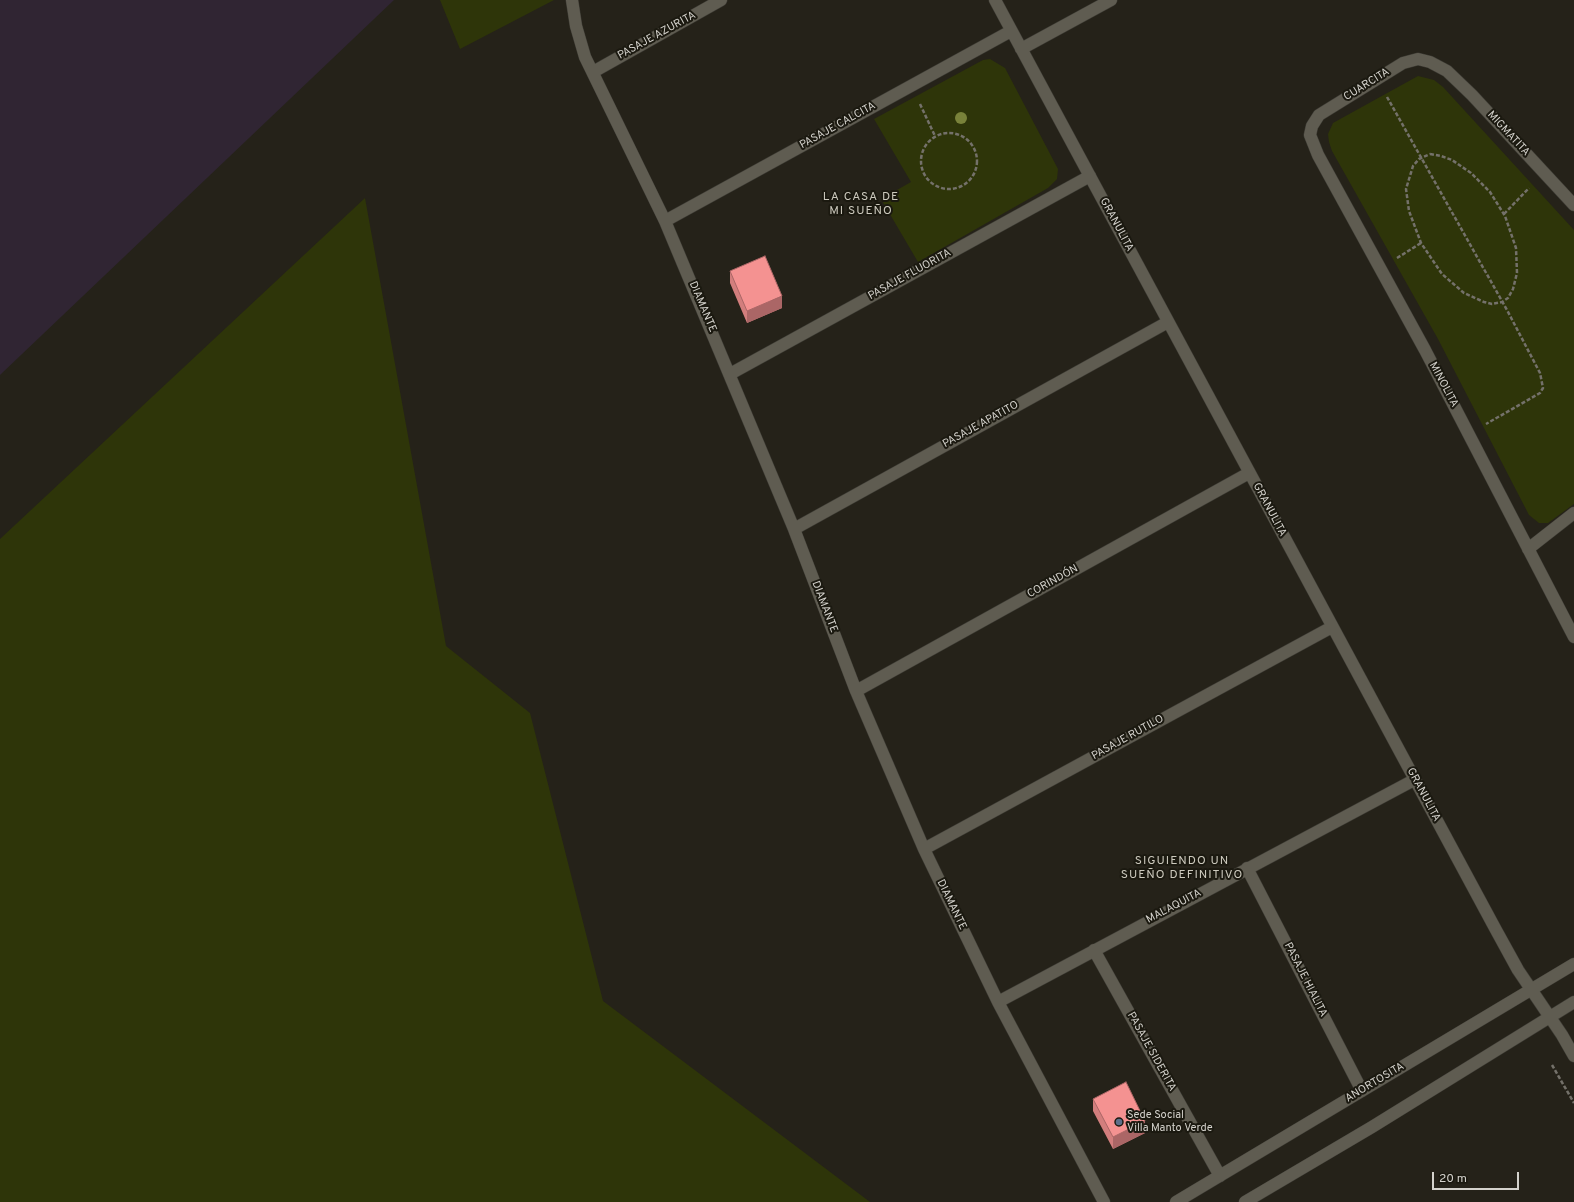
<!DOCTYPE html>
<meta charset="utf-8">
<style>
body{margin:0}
#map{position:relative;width:1574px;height:1202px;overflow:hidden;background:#252219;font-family:Overpass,sans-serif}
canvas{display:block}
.scale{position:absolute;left:1432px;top:1172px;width:87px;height:18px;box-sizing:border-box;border:2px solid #d4d2cc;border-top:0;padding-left:5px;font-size:12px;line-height:14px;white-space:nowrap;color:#d4d2cc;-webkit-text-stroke:3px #1b1910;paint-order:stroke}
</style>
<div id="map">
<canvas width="1574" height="1202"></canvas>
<div class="scale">20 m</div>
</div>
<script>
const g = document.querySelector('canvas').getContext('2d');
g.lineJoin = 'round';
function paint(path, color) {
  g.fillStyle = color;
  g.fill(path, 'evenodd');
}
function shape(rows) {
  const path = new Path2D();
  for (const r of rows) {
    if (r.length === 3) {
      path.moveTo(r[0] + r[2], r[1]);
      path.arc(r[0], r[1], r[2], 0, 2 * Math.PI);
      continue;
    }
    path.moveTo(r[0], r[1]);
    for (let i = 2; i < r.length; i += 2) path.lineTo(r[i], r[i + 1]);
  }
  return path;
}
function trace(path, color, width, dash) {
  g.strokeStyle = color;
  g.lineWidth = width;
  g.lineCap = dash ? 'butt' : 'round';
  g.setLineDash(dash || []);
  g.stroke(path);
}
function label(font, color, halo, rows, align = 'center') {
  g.font = font + ' Overpass,sans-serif';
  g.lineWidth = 4;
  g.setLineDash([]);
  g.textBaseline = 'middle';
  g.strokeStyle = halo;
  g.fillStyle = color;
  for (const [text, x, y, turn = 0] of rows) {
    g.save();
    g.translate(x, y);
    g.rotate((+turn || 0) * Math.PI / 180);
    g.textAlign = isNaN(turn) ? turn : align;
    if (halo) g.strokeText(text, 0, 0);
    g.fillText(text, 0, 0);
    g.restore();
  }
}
const industrial = shape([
 [0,0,394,0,0,375]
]);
const green = shape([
 [440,0,554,0,460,49],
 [990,59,1005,68,1058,169,1057,179,1048,188,918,262,881,199,911,182,874,119,983,60],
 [1418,76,1434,80,1443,87,1574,230,1574,504,1548,523,1539,523,1529,515,1438,339,1332,151,1329,142,1328,134,1333,123],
 [365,198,446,646,530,713,603,1001,870,1202,0,1202,0,539]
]);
const path = shape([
 [1387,97,1507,310,1540,373,1543,388,1540,393,1486,424],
 [920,104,935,136],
 [949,161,28],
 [1430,154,1441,156,1452,160,1471,173,1490,192,1505,216,1516,248,1517,273,1513,289,1508,298,1502,302,1492,304,1484,302,1464,293,1442,274,1421,243,1409,211,1406,189,1413,166,1419,159,1430,154],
 [1504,214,1529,188],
 [1397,258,1421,243],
 [1552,1065,1574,1103]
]);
const street = shape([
 [572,0,576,26,585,57,665,221,794,529,856,691,924,849,998,1002,1104,1202],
 [995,0,1496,930,1518,970,1562,1035,1574,1056],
 [1021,49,1111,0],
 [593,72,721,0],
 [1574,205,1472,95,1447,71,1430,62,1418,59,1403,63,1319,115,1312,126,1310,135,1318,155,1425,350,1574,637],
 [665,221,1011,31],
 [730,374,1090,176],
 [794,529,1168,322],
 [1528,549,1574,513],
 [856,691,1249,473],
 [924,849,1332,627],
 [1247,868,1362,1091],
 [1094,950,1220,1176],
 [998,1002,1414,780],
 [1176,1202,1574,964],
 [1245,1202,1372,1127,1574,1002]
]);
const trees = [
 [961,118]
];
const wall = shape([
 [730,271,782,308,747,323,730,283],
 [1093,1099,1145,1133,1113,1149,1093,1111]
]);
const shadedWall = shape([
 [782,296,782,308,747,323,747,311],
 [1145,1121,1145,1133,1113,1149,1113,1137]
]);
const building = shape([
 [765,256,782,296,747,311,730,271,765,256],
 [1126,1082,1145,1121,1113,1137,1093,1099,1126,1082]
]);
const markers = [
 [1119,1122,4,"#5c6f8a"]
];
const streetNames = [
 ["PASAJE AZURITA",657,36,-29],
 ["CUARCITA",1367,85,-32],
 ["PASAJE CALCITA",838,126,-29],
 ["MIGMATITA",1508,134,47],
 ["GRANULITA",1116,225,62],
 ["PASAJE FLUORITA",910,275,-29],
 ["DIAMANTE",702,307,67],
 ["MINOLITA",1443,385,62],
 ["PASAJE APATITO",981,425,-29],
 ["GRANULITA",1269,510,62],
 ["CORINDÓN",1053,582,-29],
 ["DIAMANTE",824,607,69],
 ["PASAJE RUTILO",1128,738,-29],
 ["GRANULITA",1423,795,62],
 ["DIAMANTE",951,905,64],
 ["MALAQUITA",1174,907,-28],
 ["PASAJE HIALITA",1305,980,63],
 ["PASAJE SIDERITA",1151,1052,61],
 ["ANORTOSITA",1375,1083,-31]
];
const poiNames = [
 ["Sede Social",1127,1116],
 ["Villa Manto Verde",1127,1129]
];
const neighbourhoodNames = [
 ["LA CASA DE",861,198],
 ["MI SUEÑO",861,212],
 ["SIGUIENDO UN",1182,862],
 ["SUEÑO DEFINITIVO",1182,876]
];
paint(industrial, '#302533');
paint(green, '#2e3509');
trace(street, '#3e3c35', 13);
trace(path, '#74716a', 2.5, [4, 2]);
trace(street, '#5f5c51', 12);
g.fillStyle = '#79823a';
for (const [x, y] of trees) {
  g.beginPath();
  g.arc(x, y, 6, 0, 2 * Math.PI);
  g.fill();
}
paint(wall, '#d27e7d');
paint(shadedWall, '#ab6666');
paint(building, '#f49291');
trace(building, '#ab6666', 1);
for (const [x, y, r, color] of markers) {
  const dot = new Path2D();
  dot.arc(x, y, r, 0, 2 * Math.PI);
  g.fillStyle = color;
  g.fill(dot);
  trace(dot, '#1b1910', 1.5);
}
label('11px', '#d4d2cc', '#1b1910', streetNames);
label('11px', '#d4d2cc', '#1b1910', poiNames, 'left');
g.letterSpacing = '1px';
label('12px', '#ccc9bd', '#1b1910', neighbourhoodNames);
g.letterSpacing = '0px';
</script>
